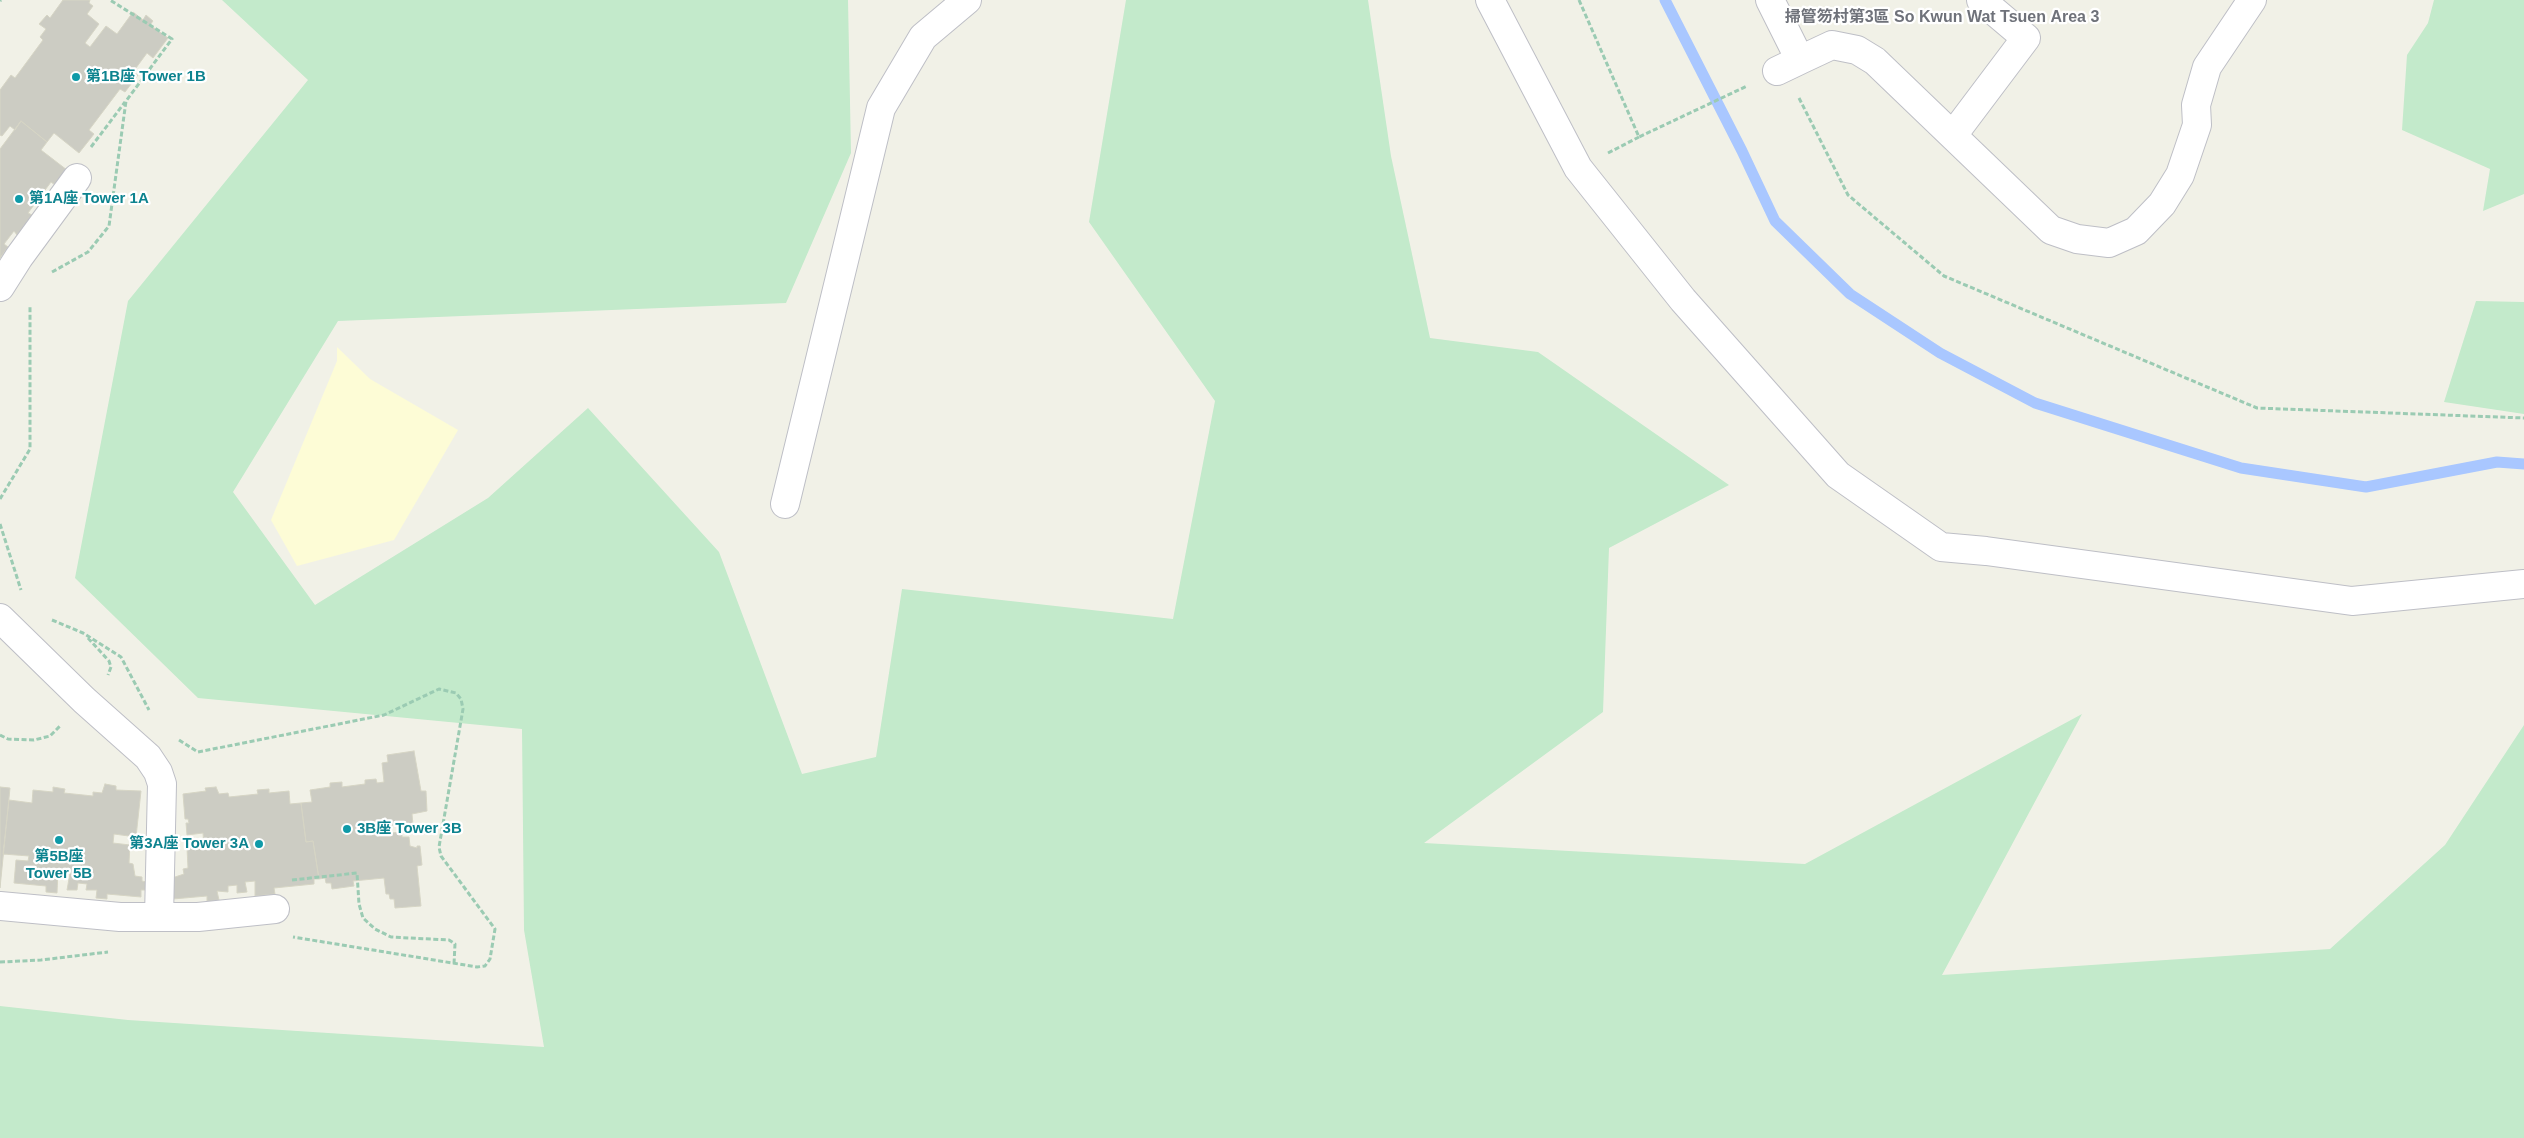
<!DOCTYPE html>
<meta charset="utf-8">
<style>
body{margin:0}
canvas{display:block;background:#f1f1e7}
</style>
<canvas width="2524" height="1138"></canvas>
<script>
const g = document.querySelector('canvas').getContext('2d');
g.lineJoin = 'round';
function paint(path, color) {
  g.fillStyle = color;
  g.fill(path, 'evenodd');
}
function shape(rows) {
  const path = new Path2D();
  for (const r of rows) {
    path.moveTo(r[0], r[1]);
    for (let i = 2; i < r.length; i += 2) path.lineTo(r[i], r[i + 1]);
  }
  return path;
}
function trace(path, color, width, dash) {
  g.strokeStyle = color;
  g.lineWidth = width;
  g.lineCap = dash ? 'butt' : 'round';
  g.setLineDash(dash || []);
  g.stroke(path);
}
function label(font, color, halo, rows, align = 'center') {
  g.font = font + ' Helvetica,"Noto Sans TC",sans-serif';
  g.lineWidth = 4.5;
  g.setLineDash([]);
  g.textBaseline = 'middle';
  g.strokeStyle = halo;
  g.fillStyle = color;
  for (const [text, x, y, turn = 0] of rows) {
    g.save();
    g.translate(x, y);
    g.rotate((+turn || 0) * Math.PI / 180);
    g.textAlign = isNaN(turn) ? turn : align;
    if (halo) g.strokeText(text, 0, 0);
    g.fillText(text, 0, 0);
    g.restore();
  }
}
const green = shape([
 [222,0,848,0,851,153,786,303,338,321,233,492,315,605,488,498,588,408,719,552,802,774,876,757,902,589,1173,619,1215,401,1089,222,1126,0,1368,0,1391,156,1430,338,1538,352,1729,485,1609,548,1603,712,1424,843,1805,864,2082,714,1942,975,2330,949,2445,845,2524,725,2524,1138,0,1138,0,1006,128,1020,544,1047,524,930,522,729,198,698,75,578,128,301,308,80],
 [2434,0,2524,0,2524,194,2483,211,2490,169,2402,130,2407,55,2428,23],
 [2476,301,2524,302,2524,414,2444,402]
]);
const sand = shape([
 [337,347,370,379,458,430,394,540,297,566,271,520,337,361]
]);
const stream = shape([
 [1665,0,1742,151,1775,221,1850,294,1940,353,2035,403,2241,468,2366,487,2497,462,2524,464]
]);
const building = shape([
 [63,0,90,0,89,3,93,6,87,14,99,24,85,43,90,47,106,26,117,34,133,12,143,20,146,15,153,21,150,25,168,38,153,58,147,53,133,72,138,75,125,92,120,89,89,130,94,134,79,153,54,133,47,142,21,121,15,130,10,126,2,136,0,135,0,90,11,75,15,78,43,40,40,37,46,29,39,24,47,15,50,18,63,0],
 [21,121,47,142,41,150,67,170,55,185,51,182,28,213,32,215,17,235,14,231,4,244,8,247,0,258,0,149,21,121],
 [414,751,421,791,426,791,427,811,412,814,413,825,390,825,391,833,402,832,402,837,409,837,410,846,417,848,417,846,420,846,422,865,417,866,421,906,395,908,394,899,390,899,389,894,386,894,384,878,353,881,354,886,332,889,331,883,326,883,325,878,319,879,313,841,306,842,301,803,312,802,310,790,330,787,330,783,342,782,342,787,365,784,365,780,376,779,377,783,384,782,382,763,388,762,387,755,414,751],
 [105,784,116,786,116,790,141,791,136,837,114,834,113,843,130,845,129,863,133,864,135,876,142,877,142,881,147,882,146,890,141,890,141,897,107,894,107,899,96,898,97,890,86,890,87,884,78,883,77,890,67,890,70,873,58,872,57,893,46,892,46,886,14,883,16,860,28,861,29,856,3,854,9,800,32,803,33,790,53,792,53,787,65,789,64,793,93,796,93,792,102,793,105,784],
 [0,787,10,788,0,888,0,787],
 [216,787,219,794,228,793,229,797,258,794,257,790,269,789,269,793,289,791,290,804,301,803,306,842,313,841,319,879,314,879,314,884,274,888,275,894,255,896,255,881,245,882,247,892,237,893,237,885,228,886,228,892,217,891,219,900,207,902,207,896,173,899,173,889,168,890,172,878,184,874,183,869,188,868,187,848,204,846,203,833,187,835,186,823,189,823,188,819,185,819,183,794,206,791,205,788,216,787]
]);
const path = shape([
 [1579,0,1639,137,1747,86],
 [0,1,1,0],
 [1799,98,1848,195,1944,276,2257,408,2524,418],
 [91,147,125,102],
 [1608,153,1639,137],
 [52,272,88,252,109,226,126,101,172,39,110,0],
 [0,499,30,449,30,306],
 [0,524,21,590],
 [52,620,83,633,121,657,149,710],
 [88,638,109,661,111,667,108,675],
 [0,735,8,739,34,740,50,736,61,725],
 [179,740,198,752,384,715,439,689,456,693,461,699,463,709,439,847,441,856,495,929,490,959,485,966,477,967,293,937],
 [292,880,357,873,359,904,363,918,375,929,391,937,449,940,455,944,454,964],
 [0,962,41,960,108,952]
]);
const minor = shape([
 [1490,0,1578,168,1683,300,1838,475,1941,547,1986,551,2352,601,2524,584],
 [1770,0,1800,60,1832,45,1857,50,1875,61,2051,230,2077,239,2109,243,2136,231,2162,204,2180,175,2197,125,2196,105,2207,67,2252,0],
 [1777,71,1800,60],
 [1953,135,2026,38,1981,0],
 [0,287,19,257,77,178],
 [785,504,881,108,923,37,967,0],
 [0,618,84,700,148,757,158,772,162,784,159,917],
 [0,906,120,917,198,917,275,909]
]);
const markers = [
 [76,77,5,"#0f9aa8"],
 [19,199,5,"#0f9aa8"],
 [347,829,5,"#0f9aa8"],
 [59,840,5,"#0f9aa8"],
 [259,844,5,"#0f9aa8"]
];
const cultureNames = [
 ["第1B座 Tower 1B",86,77],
 ["第1A座 Tower 1A",29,199],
 ["3B座 Tower 3B",357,829],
 ["第3A座 Tower 3A",249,844,"right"],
 ["第5B座",59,857,"center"],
 ["Tower 5B",59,874,"center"]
];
const neighbourhoodNames = [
 ["掃管笏村第3區 So Kwun Wat Tsuen Area 3",1942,18]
];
paint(green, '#c3eacb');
paint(sand, '#fdfcd6');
trace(stream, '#a9c7ff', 11);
paint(building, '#ccccc3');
trace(building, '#d6d5c5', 1);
trace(minor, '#bebfc6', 30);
trace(path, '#9bcbb3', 3, [5, 2.5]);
trace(minor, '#fff', 28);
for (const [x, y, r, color] of markers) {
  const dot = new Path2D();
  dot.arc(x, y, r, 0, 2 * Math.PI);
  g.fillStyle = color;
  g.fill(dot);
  trace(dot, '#fff', 2);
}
label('bold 15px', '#0d838f', '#fff', cultureNames, 'left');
label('bold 16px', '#6f727a', '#fff', neighbourhoodNames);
</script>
